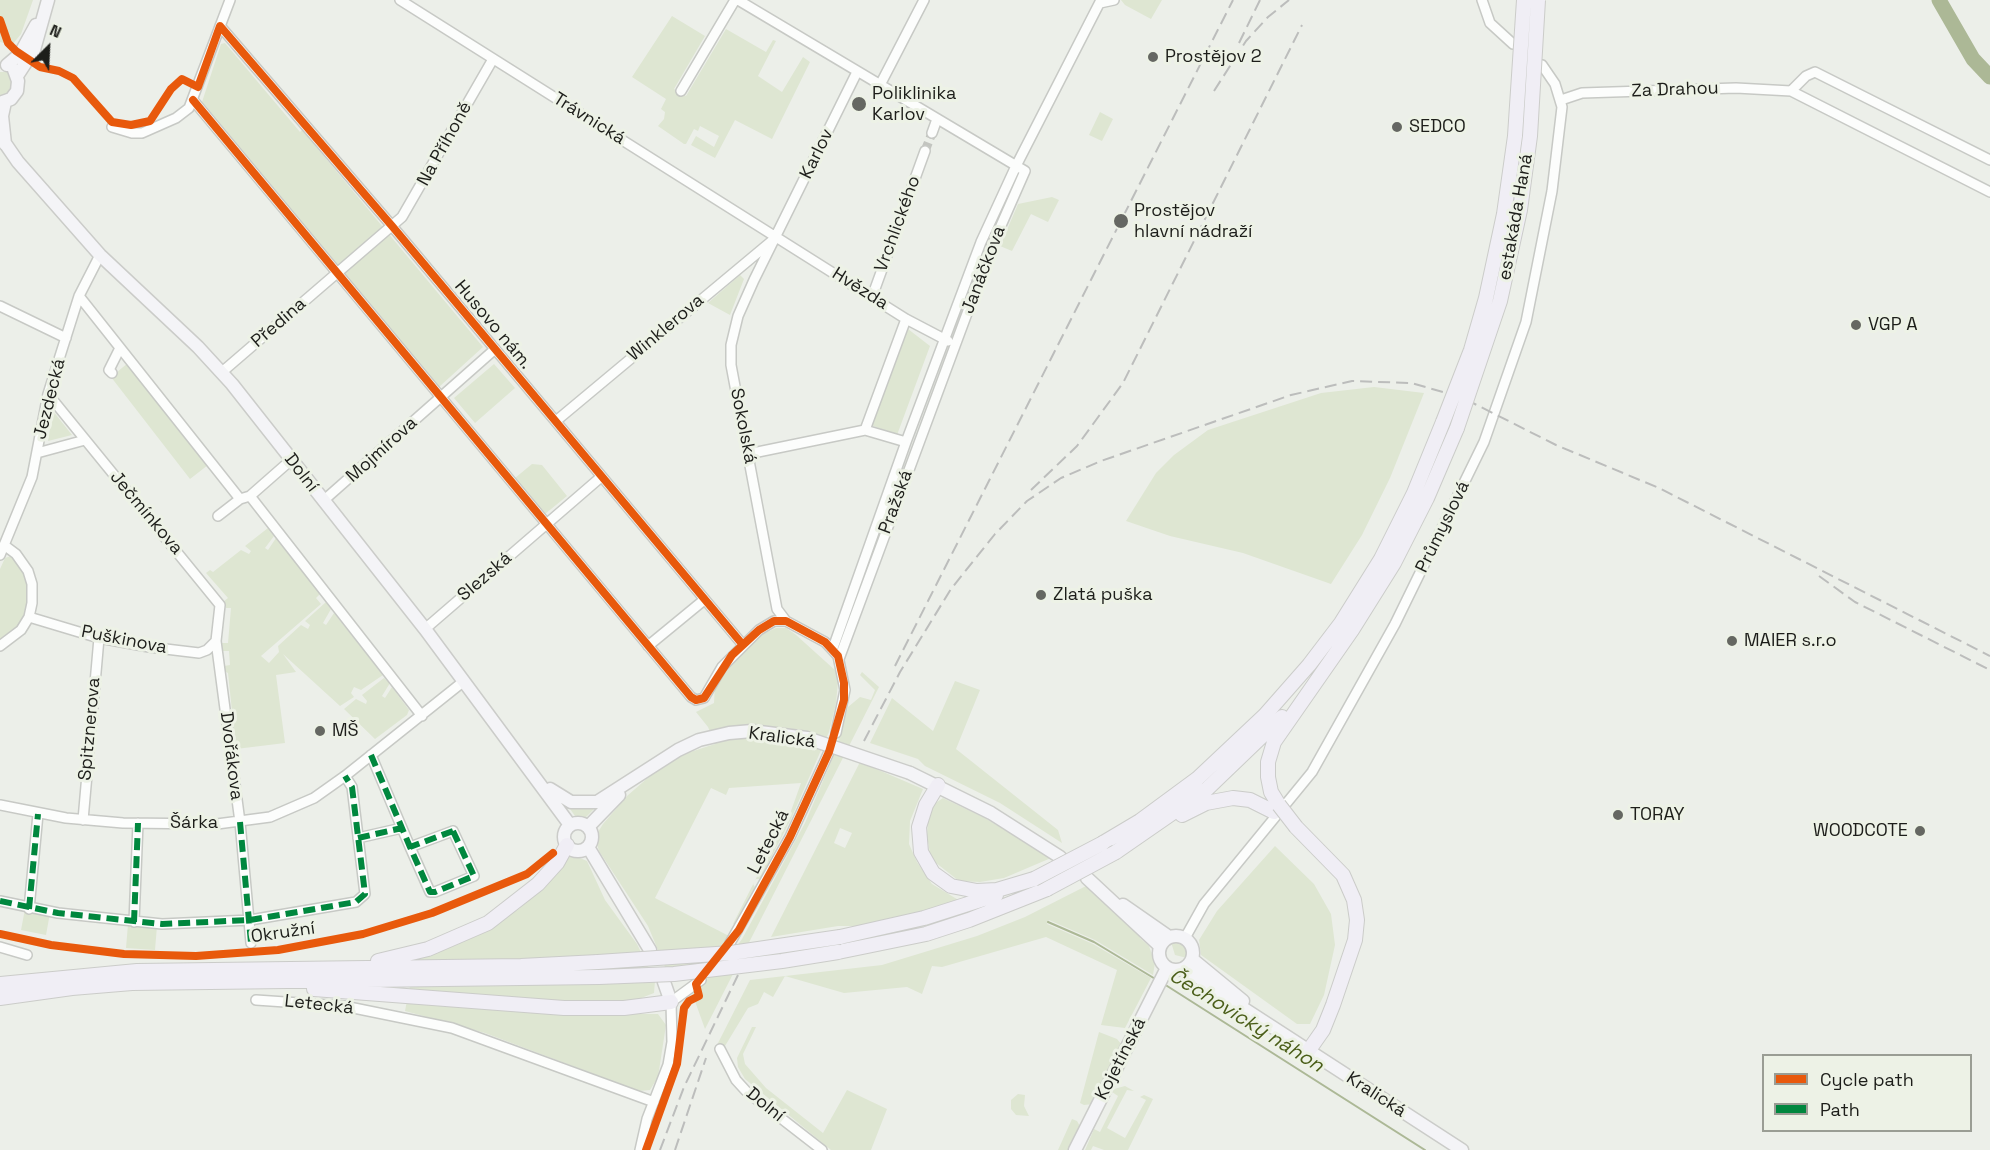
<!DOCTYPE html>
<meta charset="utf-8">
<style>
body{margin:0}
#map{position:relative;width:1990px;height:1150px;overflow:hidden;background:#ecefe9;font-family:"Space Grotesk",sans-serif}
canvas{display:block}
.legend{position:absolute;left:1762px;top:1054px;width:210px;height:78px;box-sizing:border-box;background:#edf2e6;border:2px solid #9a9d94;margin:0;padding:8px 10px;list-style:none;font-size:18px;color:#1d1e1a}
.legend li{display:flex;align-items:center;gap:12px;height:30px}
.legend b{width:30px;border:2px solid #9a9d94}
.north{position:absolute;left:18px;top:18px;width:60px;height:60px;-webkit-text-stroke:4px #edf2e6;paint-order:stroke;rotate:24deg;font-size:16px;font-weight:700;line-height:24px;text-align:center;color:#1d1e1a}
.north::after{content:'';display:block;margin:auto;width:21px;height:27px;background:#1d1e1a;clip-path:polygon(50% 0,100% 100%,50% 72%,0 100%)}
</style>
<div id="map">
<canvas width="1990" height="1150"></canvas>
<ul class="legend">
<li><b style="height:8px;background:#e8590c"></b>Cycle path</li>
<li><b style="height:8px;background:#00873e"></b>Path</li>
</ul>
<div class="north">N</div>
</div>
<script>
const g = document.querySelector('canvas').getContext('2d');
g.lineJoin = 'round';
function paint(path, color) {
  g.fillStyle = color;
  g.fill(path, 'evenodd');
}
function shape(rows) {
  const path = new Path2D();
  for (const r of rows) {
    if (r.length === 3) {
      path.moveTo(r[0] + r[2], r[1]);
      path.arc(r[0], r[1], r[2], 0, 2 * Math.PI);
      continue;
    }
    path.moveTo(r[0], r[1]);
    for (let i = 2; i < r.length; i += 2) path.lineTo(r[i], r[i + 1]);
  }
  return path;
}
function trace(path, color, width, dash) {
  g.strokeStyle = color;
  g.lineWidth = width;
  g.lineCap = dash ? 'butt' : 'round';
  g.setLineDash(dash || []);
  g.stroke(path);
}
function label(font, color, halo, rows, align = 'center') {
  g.font = font + ' "Space Grotesk",sans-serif';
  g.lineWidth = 6;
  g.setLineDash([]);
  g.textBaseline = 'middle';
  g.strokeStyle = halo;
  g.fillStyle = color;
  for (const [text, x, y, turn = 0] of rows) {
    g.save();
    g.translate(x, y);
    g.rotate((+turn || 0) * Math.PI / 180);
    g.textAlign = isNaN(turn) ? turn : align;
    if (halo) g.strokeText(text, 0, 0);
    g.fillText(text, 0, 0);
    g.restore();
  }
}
const green = shape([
 [0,0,33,0,21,34,12,45,0,42],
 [1121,0,1162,0,1151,19,1125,5],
 [672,16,705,36,674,89,686,96,726,29,766,52,773,40,776,41,758,76,782,92,803,57,810,62,772,139,735,120,715,158,691,145,696,136,714,147,719,136,700,126,698,131,694,129,686,144,684,144,658,126,664,119,665,112,661,109,666,99,632,77],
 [225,43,300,132,302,130,483,347,439,387,202,102,221,44],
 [0,72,9,72,12,84,7,94,0,98],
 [1100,112,1113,119,1102,141,1089,135],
 [1052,197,1059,200,1048,222,1031,214,1012,251,1000,246,1018,204],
 [740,275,744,279,730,315,708,303],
 [908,329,930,346,897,435,871,425],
 [128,363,208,465,190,479,111,377],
 [494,364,515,388,475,423,454,398],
 [1374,387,1424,393,1390,478,1362,535,1331,584,1243,553,1170,536,1126,521,1156,473,1174,455,1208,430,1321,393],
 [53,411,72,435,48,441],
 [532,464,542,465,567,496,545,514,515,478],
 [268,528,274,536,265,548,268,550,276,538,320,594,316,598,321,604,261,656,269,663,279,652,278,646,301,625,308,629,310,625,305,621,326,602,331,609,323,623,326,625,334,613,383,675,361,690,354,687,351,693,354,697,340,706,283,654,296,672,276,675,285,743,236,749,228,673,224,671,224,666,230,665,229,651,222,651,222,643,228,643,231,608,226,608,223,602,228,598,206,573,210,570,213,572,241,550,249,554,251,551,245,546],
 [11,556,25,573,29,594,27,609,21,623,0,642,0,569,5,558],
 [776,628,786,628,795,634,836,671,838,682,836,703,829,732,791,819,760,879,756,879,753,884,755,887,734,924,733,924,783,825,784,825,791,811,801,783,729,788,726,795,711,788,655,898,729,936,704,970,694,978,684,980,672,976,665,967,648,926,599,851,595,837,603,824,627,796,658,769,681,755,715,744,708,727,696,712,714,703,715,685,731,661,763,634],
 [862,672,879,687,705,1029,692,993,726,961,742,939,805,823,834,755,848,707,860,697,871,700,875,690,860,675],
 [384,678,390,683,382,696,385,698,392,687,409,710,407,715,375,739,344,709,356,699,366,704,367,701,362,695],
 [955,681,980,690,956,749,1058,830,1062,843,1000,803,925,766,918,759,870,743,892,698,933,731],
 [860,762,923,789,910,821,909,844,917,862,932,884,960,901,863,926,838,926,771,937],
 [840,828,852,833,845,848,834,843],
 [943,798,985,818,1051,858,1004,878,980,882,959,881,931,859,927,836,928,819,934,804],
 [568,806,595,807,595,808,583,820,575,816],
 [1275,846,1314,884,1331,914,1335,945,1324,995,1310,1024,1297,1024,1201,955,1199,940,1217,911],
 [568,853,587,861,605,900,637,944,655,981,654,993,636,1000,638,1014,658,1014,666,1025,658,1077,650,1090,639,1091,485,1033,405,1011,415,960,481,933,519,909,539,891],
 [1086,886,1141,935,1140,938,1149,946,1155,963,1153,975,1095,940,1049,920,1047,924,1093,944,1151,978,1125,1028,1101,1025,1117,970,1046,937,942,967,932,966,922,994,907,987,844,993,785,976,773,997,764,992,758,1004,748,1008,725,1046,720,1049,717,1045,750,980,882,965,977,936,1025,917],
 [25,909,50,913,46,935,21,930],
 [128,924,157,926,155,950,126,948],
 [1177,941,1186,947,1187,958,1175,955,1171,942],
 [752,1027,756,1027,743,1054,745,1064,766,1088,823,1133,847,1090,887,1109,871,1150,831,1150,745,1079,738,1067,737,1058],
 [1099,1032,1117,1039,1122,1045,1093,1104,1084,1105,1080,1103],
 [1125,1086,1134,1091,1127,1090,1107,1128,1125,1138,1146,1100,1140,1097,1144,1095,1153,1099,1128,1150,1104,1150,1093,1146,1091,1150,1085,1150,1094,1129,1100,1132,1118,1096,1112,1092,1114,1089],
 [1018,1094,1025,1095,1024,1106,1029,1116,1016,1115,1011,1109,1011,1100],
 [1072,1119,1077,1121,1081,1128,1070,1150,1058,1150]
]);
const stream = shape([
 [1048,922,1094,942,1157,980],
 [1164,984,1425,1150]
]);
const river = shape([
 [1939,0,1973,59,1990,77]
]);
const minorTunnel = shape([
 [925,151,932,133]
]);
const minor = shape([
 [400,0,906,319,948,341],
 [738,0,1025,171,992,246,839,659],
 [1482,0,1490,23,1513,44],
 [1100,3,1114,0],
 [220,26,392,226,743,645],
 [880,85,924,0],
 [681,91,735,0],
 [1791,91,1990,192],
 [193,100,691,697,696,700,704,698,722,667,759,630,774,621,786,621,825,642,838,656,845,690,836,733],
 [1561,100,1582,93,1736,88,1791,91,1806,76,1815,72,1990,160],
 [112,127,132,133,142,133,176,118,189,108,230,0],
 [932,133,937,119],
 [79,296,240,499],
 [872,297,925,151],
 [0,306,66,338],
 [222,372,402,217,493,59],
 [112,373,109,370,120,348],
 [48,394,220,605,216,641,240,822,251,943],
 [556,421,773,240],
 [865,430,906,319],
 [37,453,85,440],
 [748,454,865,430,906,442],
 [250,496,422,716],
 [323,501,494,350],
 [218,516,240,499,250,496,291,460],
 [0,555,32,477,48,394,79,296,100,255],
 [29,617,99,638,149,647,199,653,207,650,216,641],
 [786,621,777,609,731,365,731,345,738,316,754,280,857,72],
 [425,629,601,477],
 [0,646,21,630,29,617,32,603,32,584,28,571,16,554,4,545],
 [648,646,704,600],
 [833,648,906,442,981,242,1016,166,1101,0],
 [371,755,410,847],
 [0,805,66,818,123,823,217,824,270,817,314,798,345,776,464,681],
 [83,820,99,638],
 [453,831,474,876,435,892,430,892,410,847,453,831],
 [358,838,402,828],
 [0,901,58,913,162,924,250,920,356,902,365,894,352,787,345,776],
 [29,909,38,814],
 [134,922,138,823],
 [1185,938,1204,904,1312,772,1395,624,1484,442,1526,322,1552,191,1562,107,1555,84,1542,65],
 [730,943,790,837,829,752],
 [0,947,27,955],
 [256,1000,344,1006,452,1028,654,1102],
 [720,1049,736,1080,746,1091,822,1150],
 [640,1150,647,1119,668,1065,672,1042,671,1002,701,980]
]);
const major = shape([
 [7,65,20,54,36,25],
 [17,76,34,50,48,0],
 [5,102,2,116,5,144],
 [0,103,11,99,17,91,18,81,14,70],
 [0,136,18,162,100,255,198,347,232,384,425,629,570,825],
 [910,773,991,813,1060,857],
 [550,789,571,802,597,802,678,750,699,740,729,733,752,731,807,738],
 [578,837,14],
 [588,827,619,795],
 [588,847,650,950],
 [1087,878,1160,946],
 [1123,905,1169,937],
 [1176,953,17],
 [1192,959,1243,1001],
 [1185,968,1229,999,1462,1150],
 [664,982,671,1002],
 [1075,1150,1167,968]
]);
const highway = shape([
 [938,785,926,805,919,827,921,852,933,873,951,886,977,891,997,890,1034,879],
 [1279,805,1271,792,1268,777,1268,762,1274,742,1352,630,1394,563,1427,498,1457,428],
 [1182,815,1206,803,1233,798,1250,800,1274,812],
 [1296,827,1343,875,1354,900,1357,920,1355,940,1333,1005,1323,1030,1309,1050],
 [1103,843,1140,821,1197,779,1265,715,1309,665,1341,623,1381,559,1414,493,1443,422],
 [1116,852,1207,789,1282,717],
 [840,937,924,918,996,895],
 [838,952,926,934,969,920,1047,889],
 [378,961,428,949,488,923,538,884,557,863,567,845],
 [0,984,137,971,521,966,598,962],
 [314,989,564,1008,624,1008,671,1002],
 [0,998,72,988,132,983,599,977]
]);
const rail = shape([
 [1239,43,1260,0],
 [1214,91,1246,41,1268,17,1289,0],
 [1031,490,1077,446,1123,383,1302,25],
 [1819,576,1855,602,1990,670],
 [895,666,1233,0],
 [864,741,900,672,951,589,995,534,1027,501,1061,478,1101,461,1291,395,1352,381,1411,383,1461,397,1556,445,1659,488,1990,656],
 [660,1150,684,1087,738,975],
 [675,1150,706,1058]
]);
const majorBridge = shape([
 [807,738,910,773]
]);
const highwayBridge = shape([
 [1443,422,1471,350,1486,298,1504,214,1515,136,1524,0],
 [1457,428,1500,301,1520,210,1530,136,1538,0],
 [1279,805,1296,827],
 [1034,879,1103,843],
 [1047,889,1116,852],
 [598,962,731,953,840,937],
 [599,977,674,974,782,961,838,952]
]);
const quiet = shape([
 [371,755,410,847],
 [240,822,251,943],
 [453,831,474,876,435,892,430,892,410,847,453,831],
 [358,838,402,828],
 [0,901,58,913,162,924,250,920,356,902,365,894,352,787,345,776],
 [29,909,38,814],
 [134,922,138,823]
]);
const cycleway = shape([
 [0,20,8,43,16,51,40,67,59,71,73,78,112,122,131,125,150,121,171,89,182,79,198,87,220,26,392,226,743,645],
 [193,100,691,697,696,700,704,698,732,655,759,630,774,621,786,621,825,642,838,656,844,683,844,700,829,752,790,837,739,930,696,984,699,996,689,1001,684,1008,677,1064,646,1150],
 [0,934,51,945,124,954,196,956,278,950,363,934,432,913,527,874,553,853]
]);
const markers = [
 [1153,57,6,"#656762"],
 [859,104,8,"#656762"],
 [1397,127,6,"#656762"],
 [1121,221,8,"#656762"],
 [1856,325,6,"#656762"],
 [1041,595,6,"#656762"],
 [1732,641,6,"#656762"],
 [320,731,6,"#656762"],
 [1618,815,6,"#656762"],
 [1920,831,6,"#656762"]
];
const poiNames = [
 ["Prostějov 2",1165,57],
 ["Poliklinika",872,94],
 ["Karlov",872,115],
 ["SEDCO",1409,127],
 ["Prostějov",1134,211],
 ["hlavní nádraží",1134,232],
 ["VGP A",1868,325],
 ["Zlatá puška",1053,595],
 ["MAIER s.r.o",1744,641],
 ["MŠ",332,731],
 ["TORAY",1630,815],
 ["WOODCOTE",1908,831,"right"]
];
const streetNames = [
 ["Za Drahou",1675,90,-2],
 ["Trávnická",589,119,32],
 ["Na Příhoně",445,144,-61],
 ["Karlov",817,154,-64],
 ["estakáda Haná",1516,217,-80],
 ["Vrchlického",898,224,-70],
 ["Janáčkova",984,270,-69],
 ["Hvězda",860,289,32],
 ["Předina",279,323,-41],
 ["Husovo nám.",493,325,50],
 ["Winklerova",666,328,-40],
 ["Jezdecká",50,399,-76],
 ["Sokolská",743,426,79],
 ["Mojmírova",382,450,-42],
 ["Dolní",301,473,52],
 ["Pražská",896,502,-70],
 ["Ječmínkova",146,513,50],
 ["Průmyslová",1443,527,-64],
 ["Slezská",485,577,-41],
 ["Puškinova",124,640,11],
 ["Spitznerova",90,729,-85],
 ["Kralická",782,738,8],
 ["Dvořákova",231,756,83],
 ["Šárka",194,823],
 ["Letecká",769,842,-63],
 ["Okružní",283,933,-8],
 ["Letecká",319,1005,6],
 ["Kojetínská",1121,1059,-63],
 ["Kralická",1376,1095,33],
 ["Dolní",765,1105,39]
];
const waterNames = [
 ["Čechovický náhon",1246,1021,32]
];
paint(green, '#dee6d2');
trace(stream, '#acb896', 2);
trace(river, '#acb896', 15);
trace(minorTunnel, '#c3c5c0', 9, [9, 4.5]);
trace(minor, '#c7c9c5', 12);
trace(major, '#cbccc9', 15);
trace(highway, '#cbccc9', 16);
trace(minor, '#fcfdfc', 9);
trace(major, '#f4f4f7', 12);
trace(highway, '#f0eef5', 14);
trace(rail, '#bcbdbc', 2, [12, 6]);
trace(majorBridge, '#cbccc9', 15, []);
trace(highwayBridge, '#cbccc9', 16, []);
trace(majorBridge, '#f4f4f7', 12);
trace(highwayBridge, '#f0eef5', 14);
trace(quiet, '#00873e', 6, [12, 6]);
trace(cycleway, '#e8590c', 8);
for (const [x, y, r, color] of markers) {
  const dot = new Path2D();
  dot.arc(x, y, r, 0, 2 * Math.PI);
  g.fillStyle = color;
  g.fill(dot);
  trace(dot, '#edf2e6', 2);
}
label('18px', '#1d1e1a', '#edf2e6', poiNames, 'left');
label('18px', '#1d1e1a', '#edf2e6', streetNames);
label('italic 20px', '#4a5e19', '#edf2e6', waterNames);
</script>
